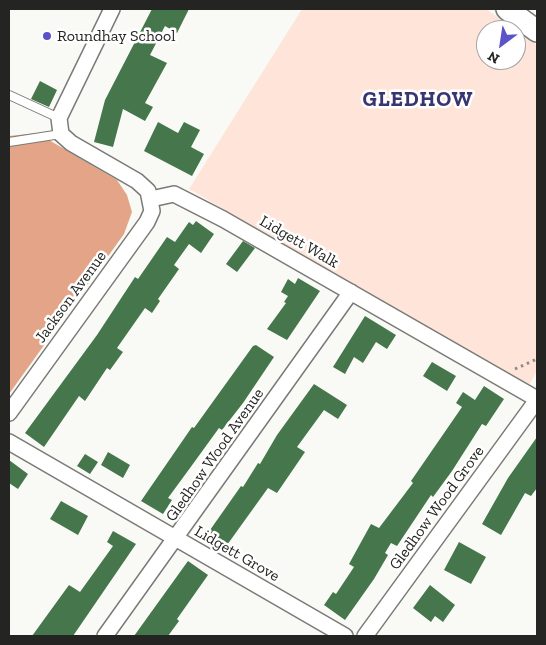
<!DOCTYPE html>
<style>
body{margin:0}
#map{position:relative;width:546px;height:645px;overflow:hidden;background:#f9faf5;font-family:"Zilla Slab",serif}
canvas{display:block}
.frame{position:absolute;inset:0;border:10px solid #242422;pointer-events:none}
.north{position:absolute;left:476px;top:20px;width:50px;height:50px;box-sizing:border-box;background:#fff;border:1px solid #a7a7a7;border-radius:50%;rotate:211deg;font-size:14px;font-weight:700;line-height:20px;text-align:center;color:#242422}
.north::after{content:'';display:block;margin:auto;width:18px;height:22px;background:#5c52ca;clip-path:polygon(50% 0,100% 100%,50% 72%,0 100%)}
</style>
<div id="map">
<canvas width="546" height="645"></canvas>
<div class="frame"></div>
<div class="north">N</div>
</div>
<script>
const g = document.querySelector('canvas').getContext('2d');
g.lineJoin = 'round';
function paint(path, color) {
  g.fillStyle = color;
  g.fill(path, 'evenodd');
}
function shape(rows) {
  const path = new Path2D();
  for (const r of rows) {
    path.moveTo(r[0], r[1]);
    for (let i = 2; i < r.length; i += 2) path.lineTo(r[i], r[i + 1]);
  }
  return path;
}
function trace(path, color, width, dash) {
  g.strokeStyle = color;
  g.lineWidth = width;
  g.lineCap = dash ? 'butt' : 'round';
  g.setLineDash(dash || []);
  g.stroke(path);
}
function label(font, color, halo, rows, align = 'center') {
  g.font = font + ' "Zilla Slab",serif';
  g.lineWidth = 5;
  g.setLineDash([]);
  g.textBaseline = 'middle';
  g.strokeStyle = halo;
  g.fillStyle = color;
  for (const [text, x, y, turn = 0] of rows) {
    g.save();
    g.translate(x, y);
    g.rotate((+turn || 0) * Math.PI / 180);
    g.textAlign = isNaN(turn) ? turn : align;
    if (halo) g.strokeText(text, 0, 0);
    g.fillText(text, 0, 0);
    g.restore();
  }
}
const green = shape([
 [302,9,486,9,537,45,537,371,529,385,189,189],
 [486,30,516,30,516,60,486,60]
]);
const forest = shape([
 [37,133,117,180,127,195,132,212,124,234,9,394,9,136]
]);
const building = shape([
 [152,9,189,9,177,33,165,26,150,55,167,63,145,103,153,107,145,121,123,109,113,147,94,142,105,100],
 [40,81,57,90,49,107,31,99],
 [158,122,178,133,184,122,200,130,191,147,204,154,192,176,144,151],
 [196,221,214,234,201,253,189,244,174,265,179,269,158,299,160,301,152,313,145,308,117,348,123,352,110,370,107,368,85,401,79,396,44,447,25,433,97,335,135,277,138,279,167,237,175,242,189,222,193,225],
 [243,241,255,248,237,272,226,264],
 [298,278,320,291,287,340,267,329,286,303,284,302,288,296,281,292,288,279,295,284],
 [365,316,396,335,387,349,376,342,363,363,354,357,345,374,333,367],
 [256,345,274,357,243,403,222,430,219,428,190,468,168,498,172,500,163,514,141,501,192,427,194,428,253,346],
 [432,362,456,376,447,391,423,376],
 [314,384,347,405,338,419,324,410,297,447,305,452,277,493,268,488,222,552,203,540,241,486,243,487,258,463,260,464,277,435],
 [484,386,504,399,486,426,482,424,452,471,433,497,431,495,397,546,391,543,385,553,388,555,374,579,345,620,324,605,333,592,336,594,354,567,349,564,371,524,379,528,413,483,411,481,462,407,456,403,463,392,475,400],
 [537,437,537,488,531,496,525,493,501,535,482,524,508,478],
 [108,452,130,465,123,478,101,465],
 [85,454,98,462,90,474,77,466],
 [9,460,28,474,18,489,9,483],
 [61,501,88,516,78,535,50,519],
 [113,531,136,544,73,636,32,636,69,585,80,592,113,546,107,542],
 [459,542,486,557,471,584,444,570],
 [188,561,208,575,177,619,179,621,168,636,134,636],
 [430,585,455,605,443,622,435,616,431,622,413,608]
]);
const path = shape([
 [515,369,537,359]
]);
const lane = shape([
 [9,95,59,118],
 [9,142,61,134]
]);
const street = shape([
 [151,199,174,194,223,219,537,399],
 [9,413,147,222,152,211,148,191,137,181,71,143,61,134,59,118,112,9],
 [9,442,345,636],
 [105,636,351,292],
 [365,636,537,400]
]);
const secondary = shape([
 [507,9,537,31]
]);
const markers = [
 [47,36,5,"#5c52ca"]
];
const poiNames = [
 ["Roundhay School",57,36]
];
const streetNames = [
 ["Lidgett Walk",299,242,30],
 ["Jackson Avenue",71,297,-54],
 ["Gledhow Wood Avenue",215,455,-55],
 ["Gledhow Wood Grove",437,508,-54],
 ["Lidgett Grove",237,554,30]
];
const districtNames = [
 ["GLEDHOW",418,100]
];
paint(green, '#ffe5d9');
paint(forest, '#e3a487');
paint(building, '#46764b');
trace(lane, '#7a7b76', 10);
trace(street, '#7a7b76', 18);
trace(secondary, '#7a7b76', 24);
trace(path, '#8c8c89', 3, [2.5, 4]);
trace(lane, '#fff', 8);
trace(street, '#fff', 15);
trace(secondary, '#fff', 21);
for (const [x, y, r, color] of markers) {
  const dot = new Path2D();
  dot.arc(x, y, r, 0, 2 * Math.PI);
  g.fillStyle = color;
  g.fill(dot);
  trace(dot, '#fff', 2);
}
label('16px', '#242422', '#fff', poiNames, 'left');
label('16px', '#242422', '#fff', streetNames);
g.letterSpacing = '1px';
label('bold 21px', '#383571', '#fff', districtNames);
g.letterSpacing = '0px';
</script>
